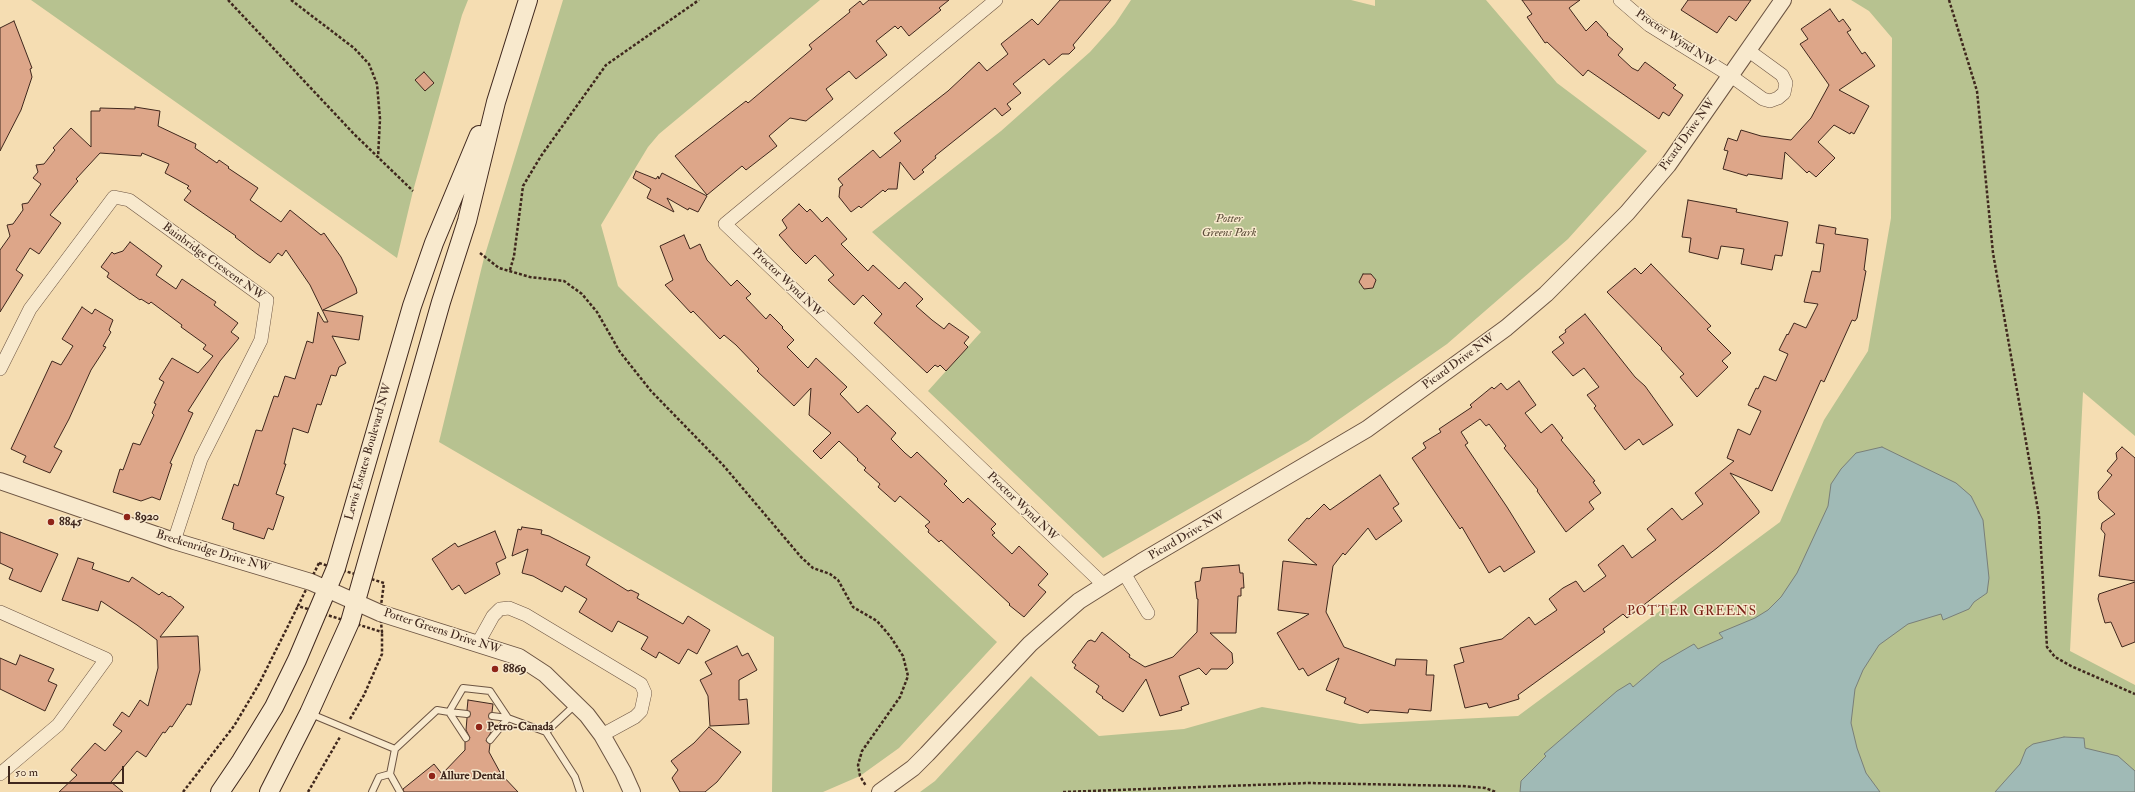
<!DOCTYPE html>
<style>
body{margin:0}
#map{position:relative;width:2135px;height:792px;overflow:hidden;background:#f5ddb2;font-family:"IM FELL Double Pica",serif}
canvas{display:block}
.scale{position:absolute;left:8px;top:766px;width:116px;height:18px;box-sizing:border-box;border:2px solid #3f271d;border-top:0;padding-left:5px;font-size:12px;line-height:14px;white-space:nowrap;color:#3f271d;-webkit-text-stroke:3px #f8e9cd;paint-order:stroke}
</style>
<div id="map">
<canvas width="2135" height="792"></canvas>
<div class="scale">50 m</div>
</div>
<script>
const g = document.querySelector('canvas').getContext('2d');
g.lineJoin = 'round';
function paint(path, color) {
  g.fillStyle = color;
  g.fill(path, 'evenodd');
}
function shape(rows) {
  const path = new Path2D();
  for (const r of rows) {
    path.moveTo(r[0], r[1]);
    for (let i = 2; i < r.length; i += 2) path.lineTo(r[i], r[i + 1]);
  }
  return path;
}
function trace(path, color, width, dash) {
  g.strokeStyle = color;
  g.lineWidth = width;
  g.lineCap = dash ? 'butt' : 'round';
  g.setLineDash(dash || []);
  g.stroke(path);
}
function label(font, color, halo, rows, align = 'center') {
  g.font = font + ' "IM FELL Double Pica",serif';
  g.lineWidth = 3;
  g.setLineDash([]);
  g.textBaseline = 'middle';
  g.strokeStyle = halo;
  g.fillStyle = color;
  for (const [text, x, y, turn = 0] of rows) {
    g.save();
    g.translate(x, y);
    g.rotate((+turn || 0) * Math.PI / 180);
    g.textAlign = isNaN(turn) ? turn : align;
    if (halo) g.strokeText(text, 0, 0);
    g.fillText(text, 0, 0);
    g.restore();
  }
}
const green = shape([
 [31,0,468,0,462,15,413,191,397,258],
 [563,0,820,0,659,134,648,147,601,225,618,286,627,295,796,455,997,642,899,748,860,776,823,792,772,792,774,637,439,442,484,258],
 [1131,0,1351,0,1375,6,1375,0,1486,0,1557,83,1647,151,1568,239,1447,344,1308,441,1103,558,928,391,981,332,872,232,1001,131,1090,52,1115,24],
 [1851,0,2135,0,2135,436,2083,392,2070,651,2135,685,2135,792,920,792,935,781,1031,676,1099,736,1184,729,1262,707,1360,724,1518,716,1780,522,1824,420,1868,351,1891,218,1892,38,1869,11]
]);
const water = shape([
 [1882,447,1956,483,1971,496,1983,520,1989,578,1987,593,1974,602,1969,609,1943,620,1941,614,1908,624,1879,645,1863,670,1855,689,1851,723,1857,748,1866,773,1880,792,1520,792,1521,781,1546,756,1544,754,1617,691,1630,683,1633,687,1661,663,1694,644,1698,649,1723,638,1719,633,1755,618,1768,610,1781,597,1797,573,1828,506,1831,484,1841,469,1856,453,1882,447],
 [2064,737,2084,738,2085,748,2118,756,2135,771,2135,792,1995,792,2020,764,2026,749,2033,744,2064,737]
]);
const building = shape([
 [869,0,949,0,939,8,941,10,909,36,901,26,898,29,895,26,876,41,887,55,856,79,849,71,826,89,833,99,806,121,790,118,769,136,777,146,746,170,742,166,707,195,675,156,746,101,748,103,812,49,809,45,850,12,849,10,860,1,863,5,869,0],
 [1060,0,1111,0,1073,45,1075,48,1069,54,1062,54,1049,65,1044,59,1013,84,1021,93,1007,104,1011,109,1002,116,995,108,935,156,936,158,922,170,924,172,914,180,900,162,897,189,888,189,885,192,883,190,861,208,859,206,851,212,839,197,840,187,843,185,838,179,873,150,880,158,901,141,894,133,948,91,979,62,987,71,1008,54,1001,44,1032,19,1038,25,1060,0],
 [1522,0,1580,0,1569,8,1586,31,1596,21,1608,34,1607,35,1623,49,1618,55,1632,68,1638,71,1645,62,1676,85,1673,88,1683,95,1669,116,1663,112,1659,119,1588,70,1583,76,1547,42,1545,43,1527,17,1532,14,1522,0],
 [1688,0,1751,0,1736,21,1729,16,1717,33,1681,10,1688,0],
 [1830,9,1839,22,1843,19,1851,30,1847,32,1862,54,1865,52,1875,66,1839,90,1869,106,1854,134,1851,132,1850,134,1834,125,1818,142,1835,158,1816,177,1809,171,1807,173,1785,152,1782,179,1748,174,1747,176,1723,169,1728,151,1724,150,1728,138,1737,141,1741,130,1761,136,1791,140,1811,118,1829,85,1800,44,1808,39,1801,29,1830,9],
 [14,21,32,68,30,69,32,77,21,110,0,151,0,28,14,21],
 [424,72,434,83,425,91,415,80,424,72],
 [135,107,160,111,158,126,196,144,195,148,217,163,219,160,229,167,228,168,258,188,250,200,281,222,290,210,321,235,324,233,341,257,356,288,357,293,323,310,363,316,359,340,332,336,346,363,339,367,336,376,331,375,321,405,317,404,308,433,293,428,284,464,286,464,276,494,284,497,273,530,268,528,264,539,233,529,234,523,222,519,234,484,238,486,256,430,262,431,274,396,278,397,285,376,295,379,307,341,313,343,318,312,324,322,328,322,310,285,286,250,282,256,278,253,270,263,257,254,235,237,236,236,184,200,191,191,187,188,189,186,165,173,169,164,142,153,141,156,100,153,76,179,78,181,50,215,61,223,39,254,30,248,16,270,23,275,0,312,0,250,10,236,7,225,13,224,23,210,22,204,28,203,41,184,33,178,38,172,36,165,44,164,55,150,53,148,71,128,91,147,91,111,100,111,100,108,135,109,135,107],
 [636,171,656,179,658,176,659,179,662,173,707,196,698,212,689,208,688,210,667,198,674,212,647,198,651,189,633,178,636,171],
 [1688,200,1737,209,1736,212,1788,222,1782,256,1775,255,1772,270,1741,264,1744,249,1721,246,1718,259,1689,252,1691,238,1682,237,1688,200],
 [799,204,807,212,810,209,822,222,827,217,847,239,841,244,868,271,873,265,899,289,905,282,923,299,916,306,932,320,944,329,949,323,969,337,964,343,968,347,946,371,940,365,938,367,935,365,927,373,874,323,882,314,863,295,854,305,828,280,834,275,815,255,806,264,793,251,779,235,787,228,782,220,799,204],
 [1819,225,1836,228,1835,234,1868,239,1864,270,1866,271,1857,318,1855,321,1852,320,1824,382,1821,380,1772,491,1730,473,1759,511,1759,513,1717,548,1627,618,1623,614,1603,629,1605,632,1518,695,1519,699,1489,708,1487,703,1465,708,1454,665,1464,662,1460,648,1502,639,1529,617,1535,625,1557,610,1549,599,1563,588,1576,581,1584,592,1606,576,1598,565,1623,545,1632,558,1656,540,1647,529,1672,508,1682,520,1703,504,1695,493,1734,461,1727,458,1738,429,1750,435,1761,411,1748,405,1756,388,1758,389,1764,376,1776,381,1788,354,1779,350,1787,334,1788,335,1794,323,1806,328,1818,304,1804,302,1812,271,1820,272,1824,244,1816,243,1819,225],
 [684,235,690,249,700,244,707,260,731,286,737,280,751,294,746,298,766,319,770,314,783,327,782,328,794,340,787,347,808,368,816,358,847,387,840,394,858,413,867,405,896,433,891,439,905,453,911,458,917,452,947,481,944,484,963,503,968,498,996,524,991,529,995,533,992,535,1012,554,1019,546,1048,574,1038,585,1046,592,1024,617,1009,605,1010,604,941,540,939,542,928,532,929,530,925,526,930,522,900,496,895,502,878,487,880,484,864,470,866,468,857,460,858,459,839,441,821,459,813,451,831,433,809,415,811,388,794,406,757,371,759,369,736,345,724,335,720,339,693,311,691,313,665,285,673,280,660,246,684,235],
 [130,242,162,266,156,275,176,289,182,279,216,302,214,305,238,323,231,332,239,338,220,361,188,411,193,413,170,463,172,464,160,500,152,497,141,501,113,492,120,469,123,470,133,443,140,445,154,415,152,413,156,404,154,403,164,382,159,379,172,358,198,373,213,356,203,349,206,345,181,327,182,325,151,302,149,304,141,299,140,300,107,277,109,273,101,267,112,252,114,254,123,251,130,242],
 [1651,264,1711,326,1707,329,1731,353,1722,361,1728,367,1697,397,1680,377,1684,374,1661,349,1662,348,1607,292,1635,268,1641,274,1651,264],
 [1363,274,1371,274,1376,280,1373,288,1364,289,1359,282,1363,274],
 [82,307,92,314,95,309,113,320,109,330,111,332,103,346,106,347,91,370,69,419,54,447,62,451,50,473,23,462,26,456,11,449,52,361,61,365,73,346,62,339,82,307],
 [1585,314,1635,377,1645,386,1673,425,1643,445,1639,439,1625,450,1594,408,1596,406,1587,395,1599,387,1584,368,1573,376,1552,352,1564,343,1559,337,1566,332,1565,330,1585,314],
 [1519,381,1536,405,1525,413,1541,433,1552,424,1563,438,1561,440,1595,481,1593,482,1601,493,1589,502,1594,509,1566,532,1537,491,1538,490,1504,448,1506,446,1489,424,1486,426,1480,419,1461,432,1468,443,1465,445,1507,507,1535,552,1504,572,1500,566,1489,573,1462,527,1460,529,1412,458,1426,448,1423,443,1441,432,1439,429,1472,407,1470,405,1492,387,1494,389,1501,383,1507,390,1519,381],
 [2122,447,2135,458,2135,581,2099,576,2105,534,2101,529,2102,523,2115,514,2099,499,2098,492,2112,475,2107,471,2117,459,2116,453,2122,447],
 [1380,475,1399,504,1393,508,1402,521,1376,540,1368,528,1345,555,1343,553,1333,566,1326,612,1344,647,1395,666,1396,659,1427,660,1426,675,1434,675,1431,711,1409,709,1408,713,1370,710,1368,713,1344,703,1346,698,1326,690,1339,658,1308,676,1303,668,1299,670,1277,633,1309,614,1278,610,1283,561,1317,565,1288,540,1307,518,1309,519,1324,504,1330,510,1380,475],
 [522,527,542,530,541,534,549,536,590,557,586,565,628,591,631,590,639,594,637,598,683,624,688,616,710,630,697,654,688,649,679,664,659,652,656,658,641,649,648,637,618,621,612,632,579,612,587,599,565,586,562,592,533,576,522,573,528,549,512,556,518,529,521,530,522,527],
 [495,531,506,558,496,563,500,574,465,594,459,585,452,590,432,559,455,543,458,547,495,531],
 [0,532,58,554,41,592,9,579,13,569,0,563,0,532],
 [78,558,94,563,92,569,129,582,132,577,159,595,162,592,169,597,170,596,184,607,160,637,198,636,200,670,191,705,187,704,172,727,170,726,165,733,163,732,146,757,137,751,111,782,123,792,59,792,77,775,71,770,95,743,105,751,122,731,113,725,122,712,129,717,140,700,148,706,158,668,157,640,137,625,101,601,98,611,62,600,78,558],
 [1239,565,1240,573,1243,573,1244,588,1241,588,1241,596,1238,596,1236,633,1210,633,1232,653,1233,663,1227,669,1211,669,1206,675,1199,668,1179,676,1189,704,1181,707,1182,710,1160,716,1146,679,1123,712,1102,698,1103,697,1096,692,1099,686,1074,668,1076,665,1072,662,1088,641,1091,640,1095,642,1102,632,1130,655,1129,657,1145,667,1173,657,1197,632,1198,599,1197,599,1195,582,1200,581,1202,568,1239,565],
 [2135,582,2135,642,2122,647,2111,622,2105,623,2098,599,2099,594,2135,582],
 [737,646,742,656,748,653,757,670,739,680,739,700,747,699,749,724,710,726,708,696,700,680,712,674,705,662,737,646],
 [20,655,54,669,48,681,57,685,45,711,0,689,0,658,16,665,20,655],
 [468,700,493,704,492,712,488,716,492,720,491,732,486,741,490,744,489,752,501,774,518,792,404,792,403,789,434,764,442,774,465,750,465,742,470,738,466,730,467,718,471,714,467,710,468,700],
 [709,727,741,752,717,782,705,792,680,792,672,778,678,770,671,761,694,743,709,727]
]);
const path = shape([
 [228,0,354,134,413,191],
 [291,0,354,48,369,64,377,84,380,119,378,158],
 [1949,0,1977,91,1993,253,2039,516,2047,647,2055,657,2071,666,2135,694],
 [480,253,499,268,530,277,564,281,582,294,597,312,620,352,651,391,723,465,801,557,813,568,830,574,838,580,853,607,877,621,890,636,903,656,908,676,900,697,862,751,858,765,860,776,866,786],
 [510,270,514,256,523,186,541,156,606,65,699,0],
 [319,563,384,583,380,613,382,632,298,606,319,563],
 [350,719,364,695,382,654,382,632],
 [183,792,234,726,259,684,298,606],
 [308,792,340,737],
 [1063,792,1309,783,1462,786,1485,788,1496,792]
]);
const service = shape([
 [311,714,395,749,437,710,449,712,466,738],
 [467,714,449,712,463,688,490,691,508,718],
 [492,716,508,718],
 [546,732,575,777,580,792],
 [490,740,508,718,546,732,576,704],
 [395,749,390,774,400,792],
 [372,792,379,777,390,774]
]);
const minor = shape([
 [996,0,725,224,1104,585],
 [1620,0,1649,25,1731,76,1763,99,1770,101,1778,98,1784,93,1786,83,1782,75,1749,51],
 [0,369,30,309,114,197,129,200,267,300,261,340,201,459,174,541],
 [1124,573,1148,613],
 [0,612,106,659,58,725,0,774],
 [478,643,493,616,500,609,509,608,526,615,641,684,645,693,641,711,635,717,602,735]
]);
const tertiary = shape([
 [0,481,174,541,311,582,380,613,519,657,545,674,587,715,602,735,623,772,632,792],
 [880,792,913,768,927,754,1030,644,1079,601,1141,562,1367,429,1506,328,1546,294,1627,213,1668,165,1783,0]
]);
const secondary = shape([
 [220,792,241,761,274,707,297,660,336,568,412,306,434,243,479,135],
 [269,792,309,713,350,622,441,302,467,221,496,102,528,0]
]);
const markers = [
 [127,517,4,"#8f2418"],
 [51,522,4,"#8f2418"],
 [495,669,4,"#8f2418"],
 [479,727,4,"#8f2418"],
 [432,776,4,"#8f2418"]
];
const streetNames = [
 ["Proctor Wynd NW",1675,39,34],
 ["Picard Drive NW",1688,135,-54],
 ["Bainbridge Crescent NW",213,262,36],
 ["Proctor Wynd NW",787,283,44],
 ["Picard Drive NW",1459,362,-36],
 ["Lewis Estates Boulevard NW",369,452,-74],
 ["Proctor Wynd NW",1022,507,44],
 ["Picard Drive NW",1187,536,-30],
 ["Breckenridge Drive NW",213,552,17],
 ["Potter Greens Drive NW",442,632,18]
];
const parkNames = [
 ["Potter",1229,219],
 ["Greens Park",1229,233]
];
const poiNames = [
 ["8920",135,517],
 ["8845",59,522],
 ["8869",503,669],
 ["Petro-Canada",487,727],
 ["Allure Dental",440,776]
];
const neighbourhoodNames = [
 ["POTTER GREENS",1692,612]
];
paint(green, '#b7c290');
paint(water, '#a0bab6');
trace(water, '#797f79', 1);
paint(building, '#dda689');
trace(building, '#3f271d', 1);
trace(service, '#6c5442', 8);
trace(minor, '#6c5442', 14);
trace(tertiary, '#6c5442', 18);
trace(secondary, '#3f271d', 20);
trace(path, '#3f271d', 2.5, [3, 2]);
trace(service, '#f8e9cd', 6);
trace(minor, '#f8e9cd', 13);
trace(tertiary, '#f8e9cd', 16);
trace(secondary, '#f8e9cd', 18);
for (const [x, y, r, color] of markers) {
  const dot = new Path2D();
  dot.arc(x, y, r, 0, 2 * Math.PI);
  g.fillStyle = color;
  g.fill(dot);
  trace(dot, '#f8e9cd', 1.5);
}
label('12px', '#3f271d', '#f8e9cd', streetNames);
label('italic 12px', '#5d4e3a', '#f8e9cd', parkNames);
label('bold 12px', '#3f271d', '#f8e9cd', poiNames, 'left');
g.letterSpacing = '1px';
label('13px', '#7a1f14', '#f8e9cd', neighbourhoodNames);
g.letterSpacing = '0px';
</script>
